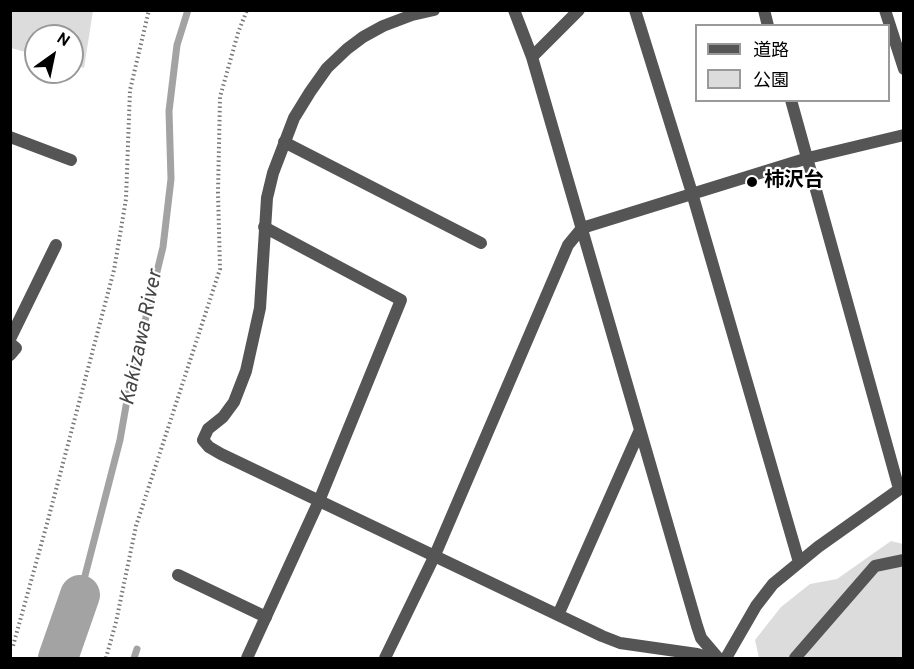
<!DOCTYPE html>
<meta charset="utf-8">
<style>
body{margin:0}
#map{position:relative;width:914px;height:669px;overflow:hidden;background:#fff;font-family:Overpass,"Noto Sans JP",sans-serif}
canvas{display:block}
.frame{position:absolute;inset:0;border:12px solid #000;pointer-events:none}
.legend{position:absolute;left:695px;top:24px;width:195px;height:78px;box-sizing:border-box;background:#fff;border:2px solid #999;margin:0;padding:8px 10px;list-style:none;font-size:18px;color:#000}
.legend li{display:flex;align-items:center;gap:12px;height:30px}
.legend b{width:30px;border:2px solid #999}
.north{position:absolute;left:24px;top:24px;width:60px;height:60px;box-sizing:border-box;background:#fff;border:2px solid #999;border-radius:50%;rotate:33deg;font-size:16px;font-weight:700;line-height:24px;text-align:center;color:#000}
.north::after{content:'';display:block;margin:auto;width:21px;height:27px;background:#000;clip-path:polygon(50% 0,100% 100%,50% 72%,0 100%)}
</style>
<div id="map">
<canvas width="914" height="669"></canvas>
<div class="frame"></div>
<ul class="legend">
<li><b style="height:8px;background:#555"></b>道路</li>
<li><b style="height:16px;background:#dcdcdc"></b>公園</li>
</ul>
<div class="north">N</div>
</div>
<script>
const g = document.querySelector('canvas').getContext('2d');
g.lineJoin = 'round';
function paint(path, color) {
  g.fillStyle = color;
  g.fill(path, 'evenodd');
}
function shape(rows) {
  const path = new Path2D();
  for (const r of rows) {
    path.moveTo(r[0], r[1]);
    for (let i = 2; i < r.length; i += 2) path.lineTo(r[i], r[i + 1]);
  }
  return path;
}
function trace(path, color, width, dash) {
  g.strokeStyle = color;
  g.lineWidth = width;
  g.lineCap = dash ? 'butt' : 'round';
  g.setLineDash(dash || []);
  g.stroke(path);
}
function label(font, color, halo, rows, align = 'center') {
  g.font = font + ' Overpass,"Noto Sans JP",sans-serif';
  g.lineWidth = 4.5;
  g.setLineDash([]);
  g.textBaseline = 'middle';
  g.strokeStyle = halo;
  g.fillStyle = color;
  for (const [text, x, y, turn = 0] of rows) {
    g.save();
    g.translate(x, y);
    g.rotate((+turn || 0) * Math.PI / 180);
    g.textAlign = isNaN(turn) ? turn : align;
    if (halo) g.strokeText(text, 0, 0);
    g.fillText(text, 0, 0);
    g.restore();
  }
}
const green = shape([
 [10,11,93,11,84,68,72,64,72,36,36,36,36,55,11,48],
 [891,541,903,544,903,658,759,658,755,640,781,607,810,584,837,579]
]);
const stream = shape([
 [80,595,120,440,130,383,163,247,171,179,169,111,177,45,188,10],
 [134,658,137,649]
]);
const river = shape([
 [58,658,80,595]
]);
const path = shape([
 [10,649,13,646,48,520,114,270,126,199,130,90,149,10],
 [106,658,116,622,136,526,220,269,218,192,220,97,238,33,247,10]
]);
const lane = shape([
 [885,10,904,69],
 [284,142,481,243],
 [264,227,401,300,319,501],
 [178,575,266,617],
 [385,658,435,555],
 [795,658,875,566,904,560]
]);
const street = shape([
 [434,10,412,15,383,26,363,37,347,49,327,68,310,92,294,118,273,173,267,198,260,308,246,371,234,402,223,417,208,429,203,440,209,447,221,454,602,636,620,643,697,654,709,658],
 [514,10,532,57,697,626,701,638,718,658],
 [635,10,692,193,799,562],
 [764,10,768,26],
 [532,57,579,10],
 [791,100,899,489],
 [10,137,71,160],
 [10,339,56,245],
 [10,343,16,348,10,355],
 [435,555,568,245,582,228,808,158,904,135],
 [558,615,640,430],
 [247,658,319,501],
 [726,658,756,606,773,584,818,547,904,486]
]);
const markers = [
 [752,182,6,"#000"]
];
const poiNames = [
 ["柿沢台",764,182]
];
const waterNames = [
 ["Kakizawa River",143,338,-78]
];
paint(green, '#dcdcdc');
trace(stream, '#a3a3a3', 7);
trace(river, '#a3a3a3', 40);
trace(path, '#777', 4, [1.5, 3]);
trace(lane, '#555', 12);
trace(street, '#555', 12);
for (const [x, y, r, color] of markers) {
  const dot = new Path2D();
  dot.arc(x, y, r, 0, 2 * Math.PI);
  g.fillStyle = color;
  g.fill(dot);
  trace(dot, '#fff', 2);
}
label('bold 20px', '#000', '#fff', poiNames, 'left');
label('italic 21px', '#444', '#fff', waterNames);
</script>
